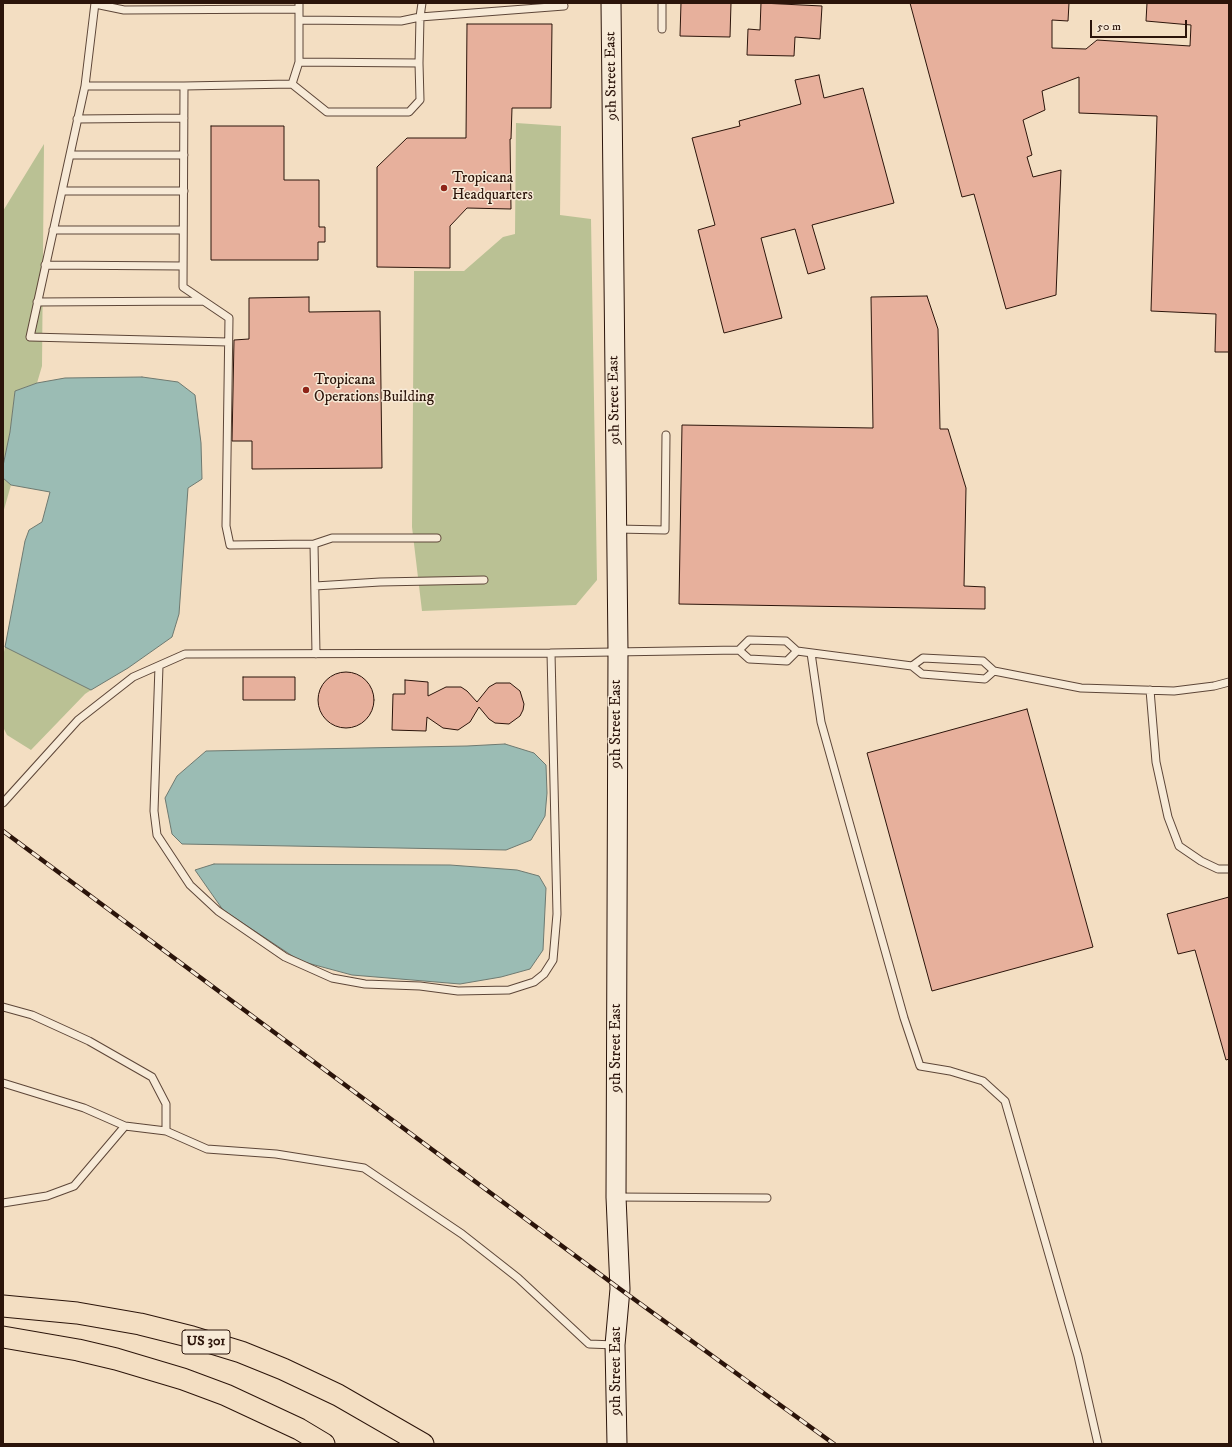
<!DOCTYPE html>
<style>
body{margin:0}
#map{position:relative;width:1232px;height:1447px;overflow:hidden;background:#f3dec2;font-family:"IM FELL DW Pica",serif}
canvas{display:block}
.frame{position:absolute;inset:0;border:4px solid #2b140a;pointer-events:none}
.scale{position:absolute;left:1090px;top:20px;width:97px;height:18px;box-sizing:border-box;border:2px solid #2b140a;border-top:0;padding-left:5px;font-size:12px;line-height:14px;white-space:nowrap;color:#2b140a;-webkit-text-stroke:3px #f7ead7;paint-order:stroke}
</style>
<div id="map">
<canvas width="1232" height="1447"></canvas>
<div class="frame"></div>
<div class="scale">50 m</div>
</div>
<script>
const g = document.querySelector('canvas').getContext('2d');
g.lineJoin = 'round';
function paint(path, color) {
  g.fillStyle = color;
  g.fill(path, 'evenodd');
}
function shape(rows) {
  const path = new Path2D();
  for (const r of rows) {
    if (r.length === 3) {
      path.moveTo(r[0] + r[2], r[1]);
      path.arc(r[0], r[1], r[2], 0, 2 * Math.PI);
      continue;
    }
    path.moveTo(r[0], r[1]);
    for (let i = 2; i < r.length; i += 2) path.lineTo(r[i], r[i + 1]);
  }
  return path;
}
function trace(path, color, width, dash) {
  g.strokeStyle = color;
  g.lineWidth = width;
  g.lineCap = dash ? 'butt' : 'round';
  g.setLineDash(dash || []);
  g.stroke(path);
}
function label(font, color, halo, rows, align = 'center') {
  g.font = font + ' "IM FELL DW Pica",serif';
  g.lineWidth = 3;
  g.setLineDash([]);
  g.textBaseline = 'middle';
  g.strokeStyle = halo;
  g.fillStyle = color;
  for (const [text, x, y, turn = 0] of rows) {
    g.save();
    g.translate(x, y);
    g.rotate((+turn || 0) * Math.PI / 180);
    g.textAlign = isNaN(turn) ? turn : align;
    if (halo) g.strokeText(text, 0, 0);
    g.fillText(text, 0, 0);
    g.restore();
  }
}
const green = shape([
 [516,123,561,126,560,215,591,219,597,580,576,605,422,611,412,527,414,271,464,271,503,237,515,234],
 [44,144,42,366,37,383,15,391,10,432,3,466,3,211],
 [3,478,11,485,3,513],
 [5,647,91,690,85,694,31,750,7,735,3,727,3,657]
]);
const water = shape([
 [142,377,178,382,195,395,201,443,202,479,188,488,179,614,172,637,128,668,91,690,5,647,25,541,29,530,42,522,50,492,11,485,3,478,3,466,10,432,15,391,37,383,65,378,142,377],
 [505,744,534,753,546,765,547,793,545,816,531,840,506,850,182,844,172,834,165,798,177,776,206,751,467,746,505,744],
 [214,864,450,865,517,870,539,876,546,888,543,950,530,969,501,977,460,984,352,975,300,961,223,910,195,870,214,864]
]);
const building = shape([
 [681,3,731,3,730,37,680,36,681,3],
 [761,3,822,6,820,39,795,37,794,56,747,55,748,29,760,30,761,3],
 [910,3,1069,3,1068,21,1052,20,1052,48,1086,49,1097,40,1190,46,1191,25,1146,21,1147,3,1229,3,1229,352,1215,352,1216,314,1151,311,1157,116,1079,113,1079,77,1042,91,1045,110,1023,120,1032,155,1027,157,1033,177,1061,170,1056,295,1006,309,974,194,962,197,910,3],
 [467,24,552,24,551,108,512,108,511,139,510,139,511,209,467,208,450,226,450,268,377,267,377,167,407,138,466,138,467,24],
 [819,75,824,98,863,88,894,203,812,225,825,269,808,274,795,229,761,238,782,318,724,333,698,230,715,225,692,138,740,126,739,121,801,104,795,80,819,75],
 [211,126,284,126,284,180,319,180,319,227,325,227,325,242,318,242,318,260,211,260,211,126],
 [927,296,938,329,940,429,948,429,966,488,964,586,985,587,985,609,679,604,682,425,873,428,871,297,927,296],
 [309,297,309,312,380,311,382,468,252,469,252,441,232,441,234,340,249,339,249,298,309,297],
 [346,700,28],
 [243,677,295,677,295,700,243,700,243,677],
 [405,680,428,682,428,696,446,687,461,687,467,691,477,702,489,687,496,683,510,683,520,691,524,704,523,710,520,716,509,724,495,723,489,719,479,707,470,722,458,730,443,728,427,717,426,731,392,730,393,694,405,694,405,680],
 [1027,709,1093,947,932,991,867,753,1027,709],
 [1229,897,1229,1059,1226,1060,1195,950,1178,954,1167,914,1229,897]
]);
const lane = shape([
 [662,3,662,29],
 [95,4,124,10,299,9],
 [300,20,401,21,420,17,422,3],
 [299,62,419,63,420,17,564,6],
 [292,84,299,62,299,3],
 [85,86,95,3],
 [184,86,85,86,30,337,228,342],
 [77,119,184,118],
 [70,155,184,155],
 [62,191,184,191],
 [53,230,183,230],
 [45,265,183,266],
 [37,302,203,301],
 [617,529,665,530,666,435],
 [314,544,332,538,437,538],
 [315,586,380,582,484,580],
 [797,651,787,661,749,659,739,650,749,640,786,641,797,651,912,666],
 [811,653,821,722,904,1018,920,1066,950,1071,983,1081,1005,1101,1078,1356,1098,1444],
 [316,654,314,544,230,545,226,526,229,318,183,287,184,86,292,84,327,112,409,112,420,100,419,63],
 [159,666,154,811,157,835,190,885,218,911,285,957,332,978,365,984,420,986,458,991,509,990,534,982,544,974,553,960,557,914,551,653],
 [994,671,985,679,922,674,912,666,923,658,983,661,994,671,1081,688,1174,691,1214,686,1229,682],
 [1150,690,1156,762,1168,817,1179,846,1201,861,1218,869,1229,869],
 [3,803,78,720,133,677,185,654,551,653,739,650],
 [3,1007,32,1015,89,1041,152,1077,166,1104,166,1131],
 [3,1083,84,1108,125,1126,166,1131,207,1149,276,1154,364,1168,462,1234,518,1278,589,1344,615,1345],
 [616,1197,767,1198],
 [3,1203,47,1196,74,1186,125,1126]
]);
const secondary = shape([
 [611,3,618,651,616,1197,620,1289,615,1345,617,1444]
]);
const primary = shape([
 [3,1306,77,1313,140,1324,192,1337,241,1352,283,1369,338,1395,423,1444],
 [3,1337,78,1350,116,1359,183,1379,226,1395,299,1429,324,1444]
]);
const rail = shape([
 [3,831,620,1289,834,1444]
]);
const markers = [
 [444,188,4,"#8f2418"],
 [306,390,4,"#8f2418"]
];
const shields = [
 [206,1342,48]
];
const shieldNames = [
 ["US 301",206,1342]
];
const streetNames = [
 ["9th Street East",612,76,-91],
 ["9th Street East",615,400,-91],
 ["9th Street East",617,724,-90],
 ["9th Street East",617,1048,-90],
 ["9th Street East",617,1371,-90]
];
const poiNames = [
 ["Tropicana",452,179],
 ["Headquarters",452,196],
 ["Tropicana",314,381],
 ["Operations Building",314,398]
];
paint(green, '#bac194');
paint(water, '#9bbcb4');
trace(water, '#6e7970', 1);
paint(building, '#e7b09c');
trace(building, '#2b140a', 1);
trace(lane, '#5d4638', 9);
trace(secondary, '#2b140a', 21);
trace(primary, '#2b140a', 23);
trace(lane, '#f7ead7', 7);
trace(secondary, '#f7ead7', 19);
trace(primary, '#f3dec2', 21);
trace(rail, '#2b140a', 4.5);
trace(rail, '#f7ead7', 3, [9]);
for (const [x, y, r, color] of markers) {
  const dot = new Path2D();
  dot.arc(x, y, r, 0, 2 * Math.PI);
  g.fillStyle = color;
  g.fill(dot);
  trace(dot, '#f7ead7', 1.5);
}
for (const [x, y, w] of shields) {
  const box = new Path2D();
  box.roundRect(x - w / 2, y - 12, w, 24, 3);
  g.fillStyle = '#f7ead7';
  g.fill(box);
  trace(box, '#2b140a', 1);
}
label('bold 14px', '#2b140a', null, shieldNames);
label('15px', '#2b140a', '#f7ead7', streetNames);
label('15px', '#2b140a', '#f7ead7', poiNames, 'left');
</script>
